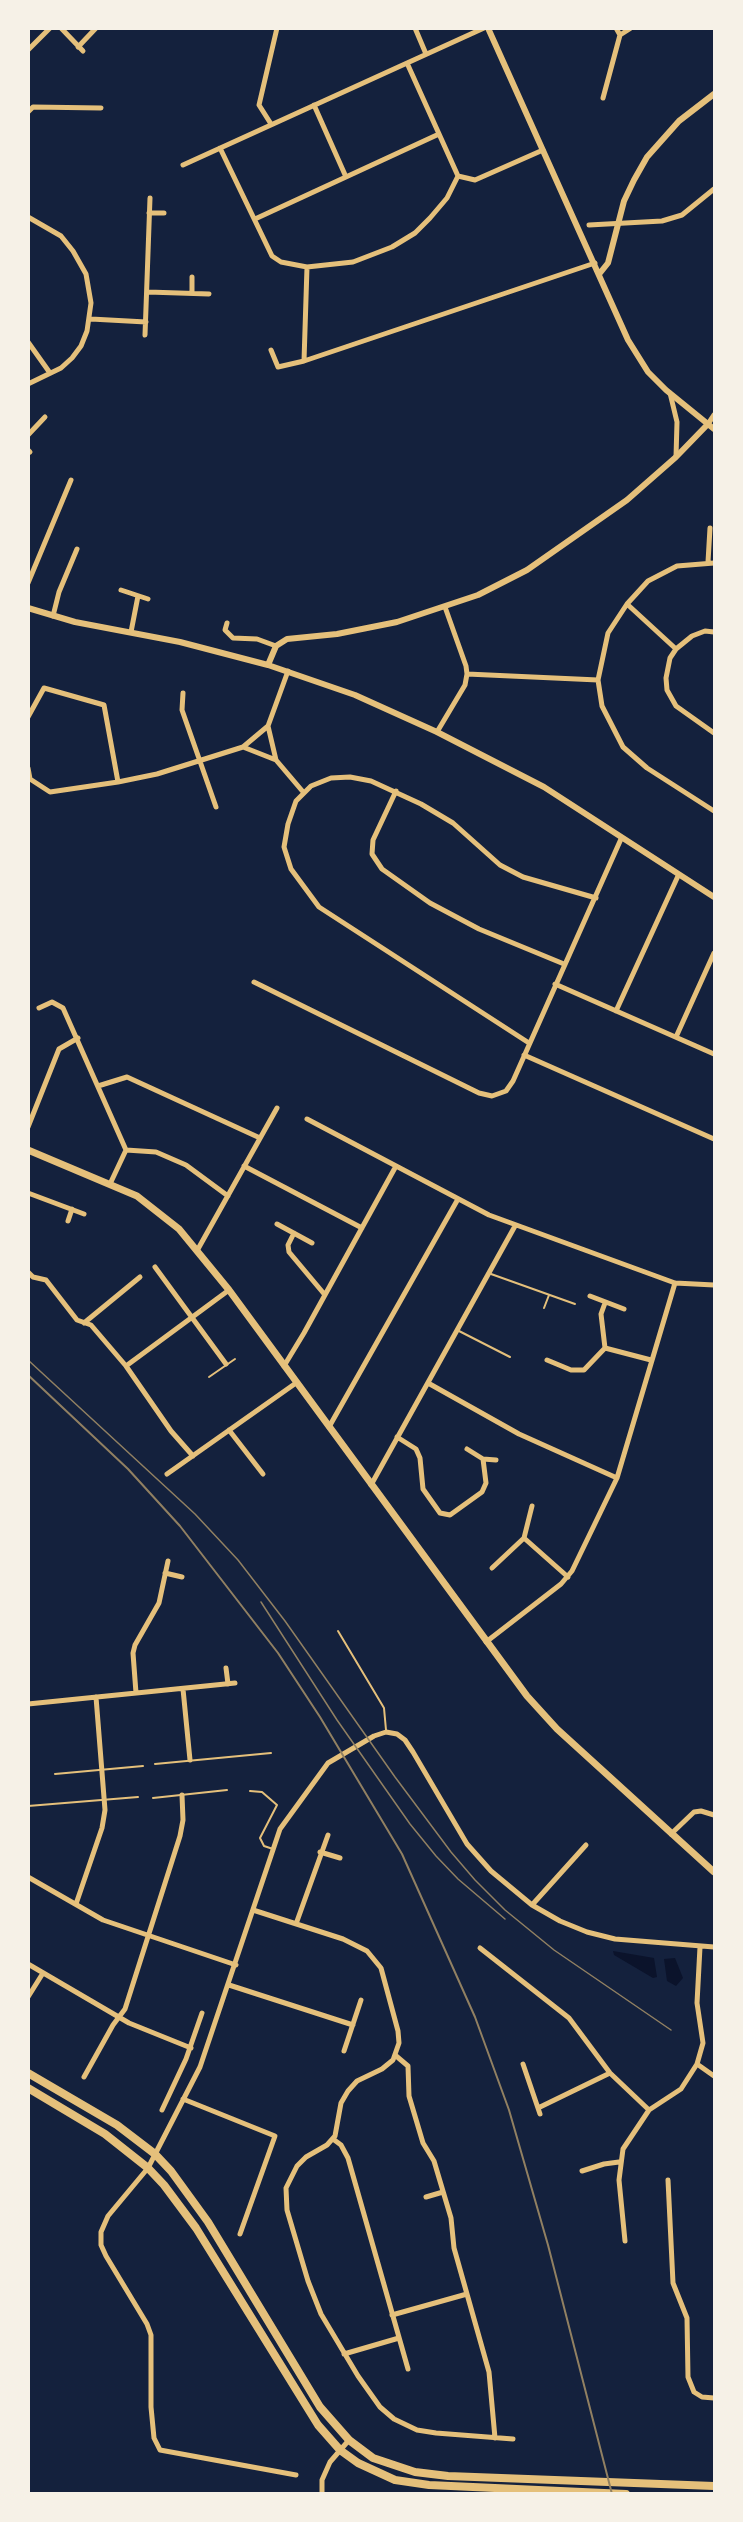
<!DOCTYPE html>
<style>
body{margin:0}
#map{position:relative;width:743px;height:2522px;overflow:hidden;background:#14213d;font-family:"DM Sans",sans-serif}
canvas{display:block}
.frame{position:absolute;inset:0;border:30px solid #f6f1e7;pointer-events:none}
</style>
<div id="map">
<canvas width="743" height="2522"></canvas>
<div class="frame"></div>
</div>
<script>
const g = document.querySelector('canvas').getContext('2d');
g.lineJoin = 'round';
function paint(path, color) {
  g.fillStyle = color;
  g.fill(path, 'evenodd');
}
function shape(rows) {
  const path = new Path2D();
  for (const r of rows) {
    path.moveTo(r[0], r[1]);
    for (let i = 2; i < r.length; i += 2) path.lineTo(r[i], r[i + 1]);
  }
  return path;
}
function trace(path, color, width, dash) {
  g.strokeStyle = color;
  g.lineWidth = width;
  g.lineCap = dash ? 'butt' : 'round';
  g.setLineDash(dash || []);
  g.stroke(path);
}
const water = shape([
 [613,1951,654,1958,657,1977,653,1978,614,1955],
 [675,1958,683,1978,676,1986,667,1981,664,1959]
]);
const service = shape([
 [491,1274,575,1304],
 [544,1308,549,1295],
 [459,1331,510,1357],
 [209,1377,235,1359],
 [338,1631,384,1708,386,1730],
 [155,1764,271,1753],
 [55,1774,143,1766],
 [250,1791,262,1792,277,1805,260,1838,264,1846,273,1849],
 [153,1798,227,1790],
 [28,1806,138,1797]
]);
const minor = shape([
 [61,28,83,51],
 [415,28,426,54],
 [616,28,620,35,631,28],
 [78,47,96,28],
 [28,50,50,28],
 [407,63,458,176],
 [603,98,620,35],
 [314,105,346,177],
 [28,112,33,107,101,108],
 [271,124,259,105,277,28],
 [220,148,272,256,281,262,307,267,353,262,392,247,415,233,430,218,447,198,458,176,475,180,543,150],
 [183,165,484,28],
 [149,213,164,213],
 [28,217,61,236,73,251,86,274,91,303,87,331,81,346,72,358,61,368,28,384],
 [255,219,439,134],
 [589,225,662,221,682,215,714,189],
 [148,292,209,294],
 [192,293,192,277],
 [91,319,146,322],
 [145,335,150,198],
 [28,342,50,373],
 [271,350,278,367,304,361,595,263],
 [304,361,307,267],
 [670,393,677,422,676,457],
 [708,424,714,415],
 [28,435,45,417],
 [28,450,30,452],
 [708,562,710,528],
 [714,563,677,566,648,581,627,604,608,633,598,680,602,706,623,747,647,768,714,811],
 [28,583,71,480],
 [121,590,148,599],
 [627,604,676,649],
 [53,616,59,592,77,549],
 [227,623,225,630,233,638,257,639,276,646],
 [131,632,138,596],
 [714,632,705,631,692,636,676,649,670,658,666,678,667,690,676,706,714,733],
 [467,674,598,680],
 [183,693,182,710,216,807],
 [28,717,44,688,104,705,118,782],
 [268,726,276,760],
 [437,732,465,685,467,674,466,666,445,607],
 [243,747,276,760,304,793],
 [28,768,30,779,50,792,118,782,157,774,243,747,268,726,288,671],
 [396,791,373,840,372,854,382,869,430,903,479,929,564,964],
 [254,982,479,1093,492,1096,506,1091,513,1081,621,839],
 [555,984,714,1054],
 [39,1008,52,1002,63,1008,126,1150,110,1184],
 [616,1011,678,876],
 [676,1037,714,953],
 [529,1043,319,907,291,869,284,847,288,824,296,801,311,786,331,778,350,777,371,781,421,804,453,823,500,865,523,877,596,898],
 [524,1055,714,1139],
 [98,1086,127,1077,260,1138],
 [307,1119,489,1215,675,1283,714,1285],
 [28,1127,59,1049,78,1038],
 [126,1150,156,1152,186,1165,228,1196],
 [244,1166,362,1228],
 [28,1193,84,1214],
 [68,1221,72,1209],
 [277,1224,312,1243],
 [294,1233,288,1245,289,1252,325,1295],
 [198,1249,277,1108],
 [155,1267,226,1364],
 [28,1272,33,1277,46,1280,77,1320,91,1325,126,1366,171,1431,193,1456],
 [590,1296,624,1309],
 [605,1303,601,1314,605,1348,651,1360],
 [84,1323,140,1277],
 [547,1360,571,1370,584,1370,605,1348],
 [126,1366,229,1290],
 [284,1366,304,1333,396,1166],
 [428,1383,519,1434,617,1478],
 [329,1427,458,1199],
 [229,1430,263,1474],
 [397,1437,416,1449,420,1458,423,1489,440,1513,450,1515,482,1492,486,1483,483,1459,467,1449],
 [483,1459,496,1460],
 [167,1474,296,1383],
 [371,1485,515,1226],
 [524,1538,568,1577],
 [492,1568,524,1538,532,1506],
 [165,1573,182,1577],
 [486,1642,561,1584,572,1571,617,1478,675,1283],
 [226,1668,228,1684],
 [183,1689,190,1760],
 [136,1693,133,1653,135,1645,159,1603,168,1561],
 [28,1704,235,1683],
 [671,1834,694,1812,701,1811,714,1815],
 [320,1852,340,1858],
 [28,1877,103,1920,236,1965],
 [76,1904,102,1828,105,1810,96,1697],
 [532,1905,586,1845],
 [253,1910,343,1939,367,1951,381,1968,398,2031,399,2043,393,2060,382,2069,357,2081,348,2091,341,2103,335,2136,327,2145,306,2157,297,2166,286,2188,287,2210,308,2281,321,2314,358,2376,380,2407,394,2419,417,2430,436,2433,513,2439],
 [296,1924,328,1835],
 [480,1948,569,2018,610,2073,649,2110],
 [28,1964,129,2023,191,2048],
 [229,1985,353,2025],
 [28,1997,43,1973],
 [344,2051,361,2000],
 [395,2055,408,2066,409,2096,423,2143,434,2161,451,2218,454,2248,489,2372,495,2438],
 [523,2064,540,2114],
 [697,2064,714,2076],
 [84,2077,113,2025,125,2009,180,1836,183,1820,182,1795],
 [183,2099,275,2136,240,2234],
 [538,2108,610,2073],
 [162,2110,186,2059,202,2013],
 [333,2139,341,2145,348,2158,408,2369],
 [582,2171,604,2164,619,2162],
 [668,2180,673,2283,687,2318,688,2377,694,2392,702,2397,714,2398],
 [426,2197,443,2192],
 [625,2241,619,2180,623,2149,649,2110,681,2089,697,2064,703,2043,697,2003,700,1947],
 [392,2315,467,2294],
 [344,2354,399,2338],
 [296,2475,160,2450,154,2438,151,2407,151,2335,147,2324,106,2256,101,2245,101,2232,108,2216,148,2168,200,2067,280,1829,328,1763,374,1736,386,1732,397,1734,405,1740,413,1752,467,1844,491,1871,532,1905,560,1921,587,1932,615,1939,714,1947],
 [322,2494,322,2480,330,2462,349,2440]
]);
const tertiary = shape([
 [488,28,628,340,648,372,666,390,714,429],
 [600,273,608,263,624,201,634,180,647,157,679,121,714,94],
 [28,608,75,622,180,642,268,665,355,695,437,732,544,787,714,897],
 [268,665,276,646,287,639,337,634,397,622,478,595,527,570,627,500,676,457,708,424]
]);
const secondary = shape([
 [28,1150,137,1196,179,1229,229,1290,527,1696,557,1729,714,1872]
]);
const trunk = shape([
 [28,2073,117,2125,155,2154,171,2171,208,2222,320,2407,349,2440,373,2458,415,2472,448,2476,714,2486],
 [28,2088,105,2134,148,2168,164,2185,196,2228,318,2425,340,2450,358,2463,395,2480,429,2485,626,2494]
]);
const tram = shape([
 [28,1360,195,1514,238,1560,285,1621,395,1777,451,1852,475,1880,505,1910,554,1950,671,2030],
 [261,1602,337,1720,410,1824,436,1856,458,1879,505,1919]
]);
const rail = shape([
 [28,1375,128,1469,180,1526,278,1653,320,1717,402,1854,475,2017,509,2110,548,2245,612,2494]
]);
paint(water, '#0b132b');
trace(service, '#e5c07b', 2);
trace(minor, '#e5c07b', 5);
trace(tertiary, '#e5c07b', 6);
trace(secondary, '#e5c07b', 7);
trace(trunk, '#e5c07b', 8);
trace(tram, '#918062', 1.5);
trace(rail, '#918062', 2);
</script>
